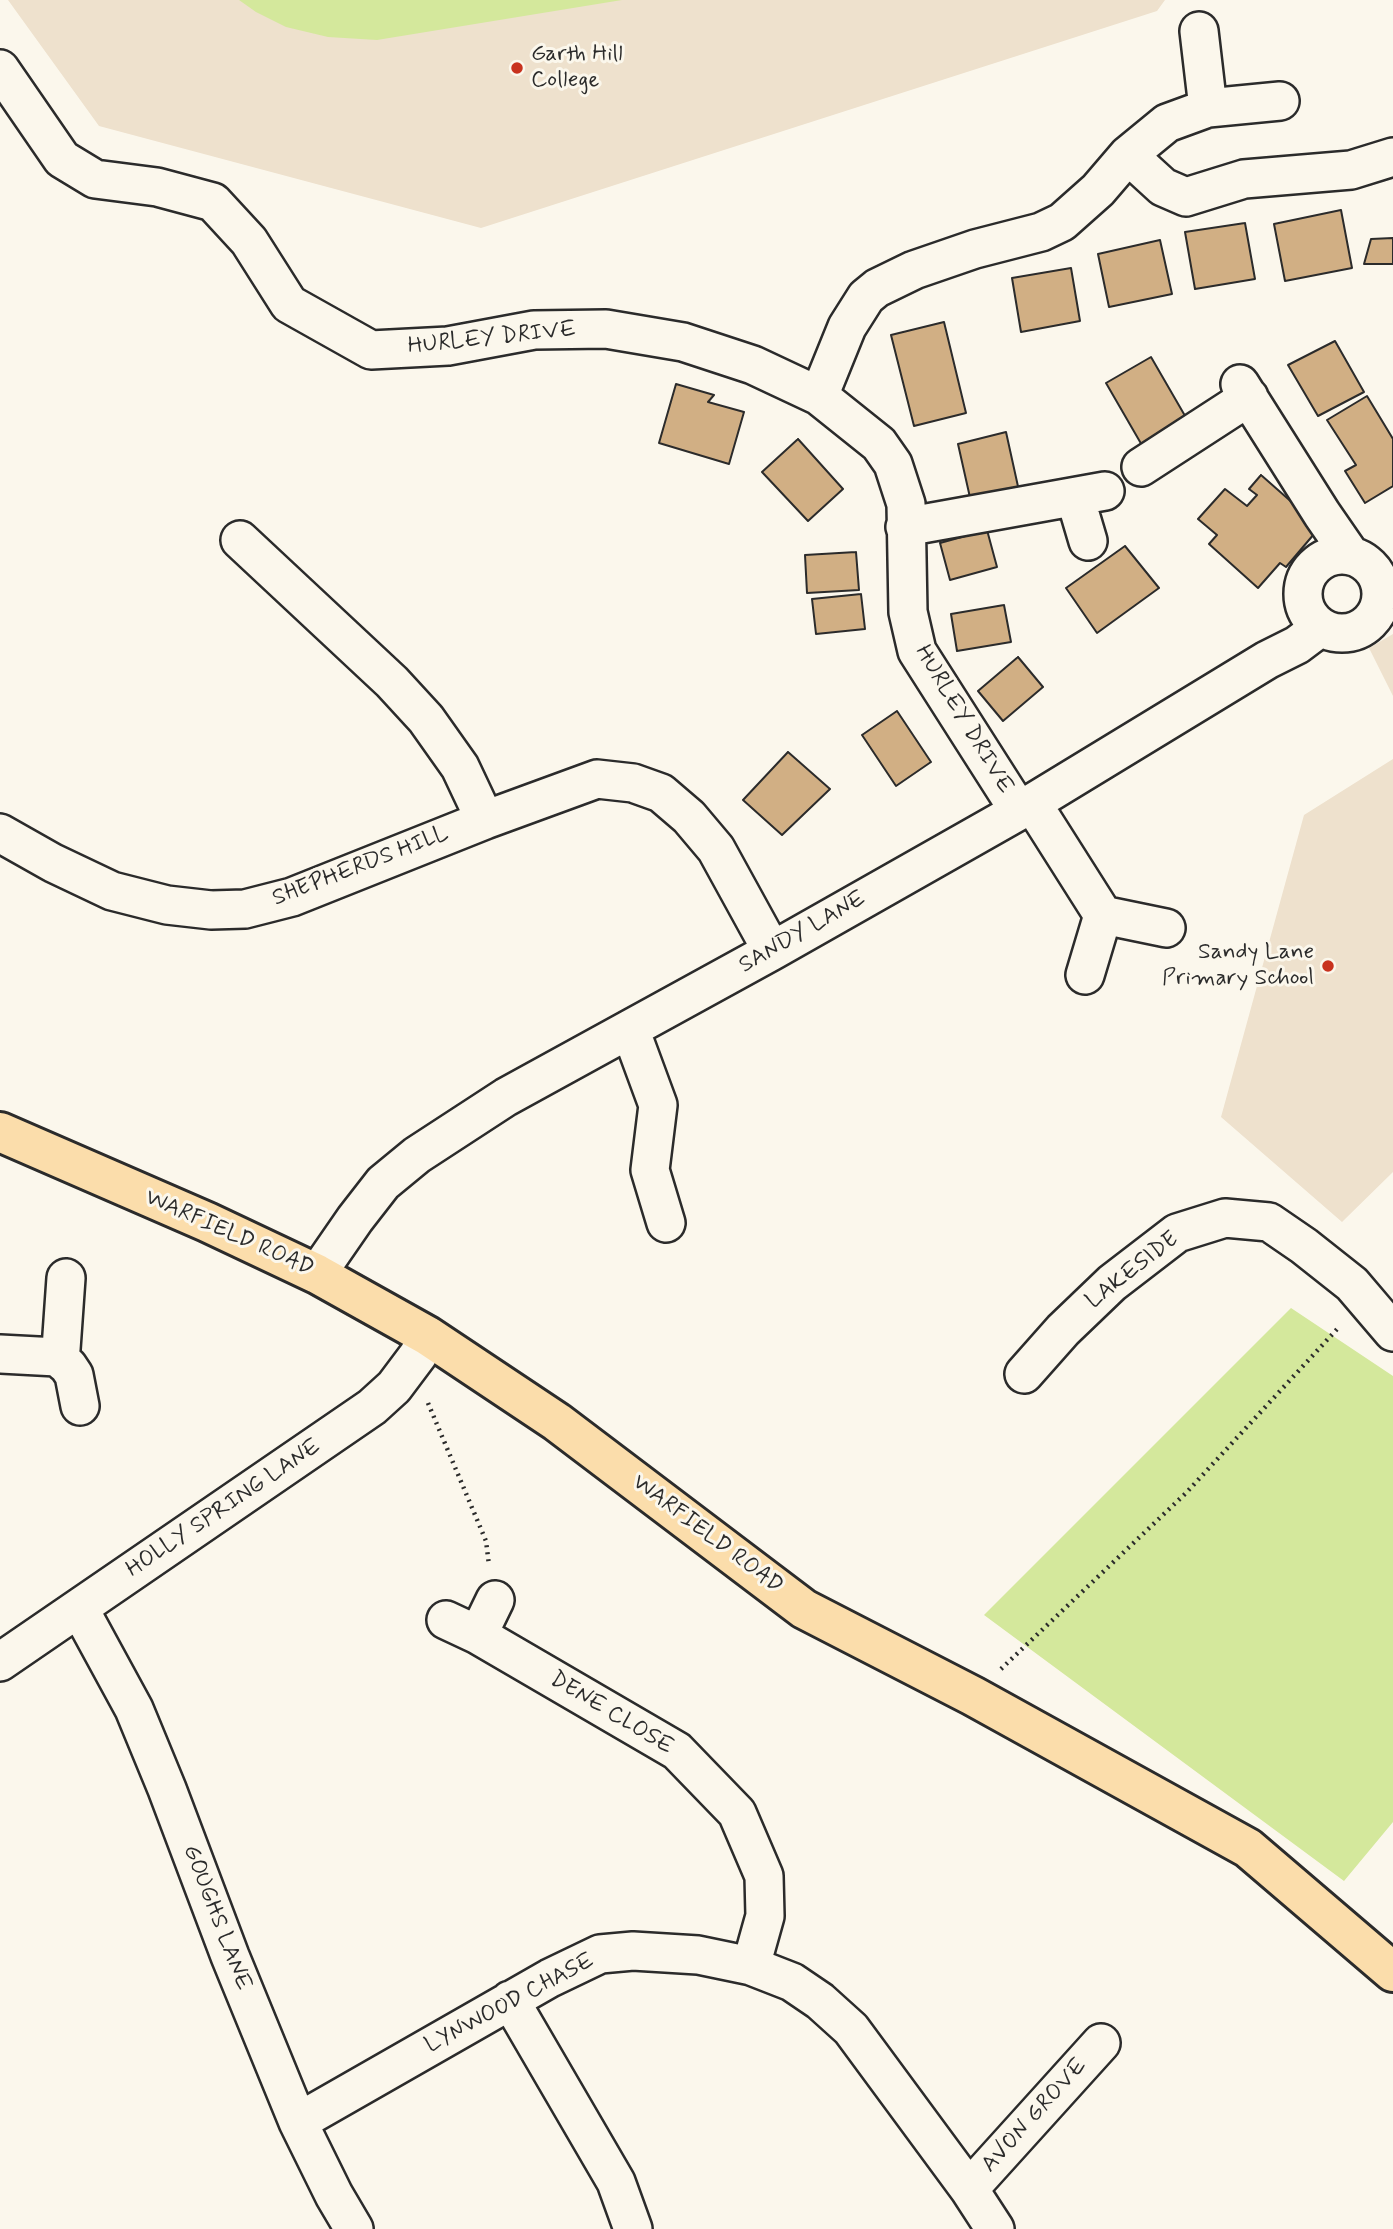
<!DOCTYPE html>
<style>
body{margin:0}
canvas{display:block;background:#fbf7ec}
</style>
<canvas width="1393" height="2229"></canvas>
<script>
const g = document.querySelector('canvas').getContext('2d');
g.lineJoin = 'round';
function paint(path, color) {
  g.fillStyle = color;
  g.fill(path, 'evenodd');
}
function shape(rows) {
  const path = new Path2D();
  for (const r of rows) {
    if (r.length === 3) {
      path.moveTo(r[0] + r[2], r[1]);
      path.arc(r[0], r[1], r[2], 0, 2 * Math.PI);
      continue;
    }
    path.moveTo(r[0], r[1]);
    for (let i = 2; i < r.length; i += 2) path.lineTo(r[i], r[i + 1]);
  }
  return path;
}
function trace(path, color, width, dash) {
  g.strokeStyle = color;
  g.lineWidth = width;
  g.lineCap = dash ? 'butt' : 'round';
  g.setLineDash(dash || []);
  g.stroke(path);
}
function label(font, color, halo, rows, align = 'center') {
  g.font = font + ' Mynerve,sans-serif';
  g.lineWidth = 6;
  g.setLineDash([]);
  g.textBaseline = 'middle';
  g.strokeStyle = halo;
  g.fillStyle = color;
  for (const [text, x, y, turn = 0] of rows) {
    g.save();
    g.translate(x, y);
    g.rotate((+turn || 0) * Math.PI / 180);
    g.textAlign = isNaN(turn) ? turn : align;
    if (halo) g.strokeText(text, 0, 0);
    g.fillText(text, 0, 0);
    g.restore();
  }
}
const built = shape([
 [8,0,1165,0,1157,11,481,228,99,126],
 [1393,634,1393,696,1369,648],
 [1393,759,1393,1172,1342,1222,1221,1117,1304,815]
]);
const green = shape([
 [239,0,622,0,377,40,328,37,286,27,256,12],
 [1291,1308,1393,1376,1393,1822,1344,1881,984,1615]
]);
const building = shape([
 [1341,210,1352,268,1285,281,1274,224,1341,210],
 [1245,223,1255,279,1195,289,1185,232,1245,223],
 [1393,238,1393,264,1364,264,1371,239,1393,238],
 [1160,240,1172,294,1109,307,1098,254,1160,240],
 [1071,268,1080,321,1021,332,1012,278,1071,268],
 [944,322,966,413,914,426,891,335,944,322],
 [1335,341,1364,392,1318,416,1288,365,1335,341],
 [1151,357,1188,421,1143,447,1106,383,1151,357],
 [676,384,714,395,708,402,744,412,729,464,659,443,676,384],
 [1367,396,1393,439,1393,486,1365,503,1345,471,1356,465,1327,420,1367,396],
 [1006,432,1019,491,971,502,958,444,1006,432],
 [798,439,843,489,808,521,762,472,798,439],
 [1261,475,1320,527,1286,567,1280,563,1258,588,1209,544,1217,535,1198,519,1225,489,1247,506,1257,495,1249,489,1261,475],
 [987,530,997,567,950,580,940,543,987,530],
 [1125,546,1159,588,1097,633,1066,588,1125,546],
 [856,552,859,590,807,593,805,555,856,552],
 [861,594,865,629,816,634,812,599,861,594],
 [1004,605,1011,642,957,651,951,614,1004,605],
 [1018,657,1043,687,1003,721,978,691,1018,657],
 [897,711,931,762,896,786,862,735,897,711],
 [788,752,830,789,782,835,743,800,788,752]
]);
const path = shape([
 [428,1403,486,1541,489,1565],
 [1001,1669,1186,1493,1339,1327]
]);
const minor = shape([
 [1199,31,1208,108],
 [0,69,62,159,95,179,157,187,213,202,249,241,289,304,371,350,448,346,534,330,606,329,683,342,753,365,819,396,879,444,893,464,906,504,908,612,917,651,1019,811],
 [1128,155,1163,187,1186,197,1244,179,1351,170,1393,157],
 [1240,384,1322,514,1351,556],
 [819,396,847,327,866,297,877,288,914,270,975,249,1041,232,1062,222,1098,190,1128,155,1167,123,1208,108,1280,101],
 [1141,467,1249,397],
 [1075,497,1088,541],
 [905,527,1105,491],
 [240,540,392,682,426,719,460,767,485,820],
 [1342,594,39],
 [1032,803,1103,915,1166,928],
 [0,833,53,863,112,891,167,905,211,910,245,909,292,897,485,820,597,779,633,783,661,793,689,817,716,849,772,951],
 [1085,975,1103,915],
 [630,1029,658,1105,650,1170,666,1223],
 [317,1274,355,1219,383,1183,417,1155,506,1097,772,951,1019,811,1267,660,1297,645,1321,627],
 [0,1354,57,1357],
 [57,1357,61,1349,66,1278],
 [57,1357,68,1366,74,1375,80,1406],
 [1024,1374,1063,1330,1112,1283,1177,1233,1225,1218,1269,1222,1304,1246,1352,1284,1393,1332],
 [79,1608,134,1709,167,1789,230,1956,298,2122,334,2195,354,2229],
 [446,1620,478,1635,677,1751,737,1813,764,1876,765,1916,751,1966],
 [478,1635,495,1600],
 [0,1662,372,1407,394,1387,418,1355,428,1336],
 [510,2000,616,2182,633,2229],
 [298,2122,550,1978,600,1954,633,1951,698,1955,751,1966,792,1982,820,2001,851,2029,969,2189,995,2229],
 [969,2189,1101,2043]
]);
const major = shape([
 [0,1132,207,1222,317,1274,428,1336,557,1422,804,1609,973,1696,1248,1848,1393,1972]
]);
const markers = [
 [517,68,7,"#c8321e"],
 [1328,966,7,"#c8321e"]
];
const poiNames = [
 ["Garth Hill",531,55],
 ["College",531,81],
 ["Sandy Lane",1314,953,"right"],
 ["Primary School",1314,979,"right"]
];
const streetNames = [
 ["HURLEY DRIVE",492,339,-6],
 ["HURLEY DRIVE",963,720,59],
 ["SHEPHERDS HILL",361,867,-21],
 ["SANDY LANE",803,933,-30],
 ["WARFIELD ROAD",229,1234,24],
 ["LAKESIDE",1133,1271,-38],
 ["HOLLY SPRING LANE",224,1509,-34],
 ["WARFIELD ROAD",707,1535,37],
 ["DENE CLOSE",611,1714,31],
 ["GOUGHS LANE",216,1918,69],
 ["LYNWOOD CHASE",510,2004,-28],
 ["AVON GROVE",1035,2116,-48]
];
paint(built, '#eee1cd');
paint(green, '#d4e89c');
paint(building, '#d1af84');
trace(building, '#2b2b2b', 2);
trace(minor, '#2b2b2b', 42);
trace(major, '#2b2b2b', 44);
trace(path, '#2b2b2b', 4.5, [2, 5]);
trace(minor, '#fbf7ec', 37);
trace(major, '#fbddab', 38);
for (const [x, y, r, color] of markers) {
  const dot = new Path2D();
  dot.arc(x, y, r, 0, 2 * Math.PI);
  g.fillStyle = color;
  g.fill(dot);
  trace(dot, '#fbf7ec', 2.5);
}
label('23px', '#2b2b2b', '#fbf7ec', poiNames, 'left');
label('23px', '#2b2b2b', '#fbf7ec', streetNames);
</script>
